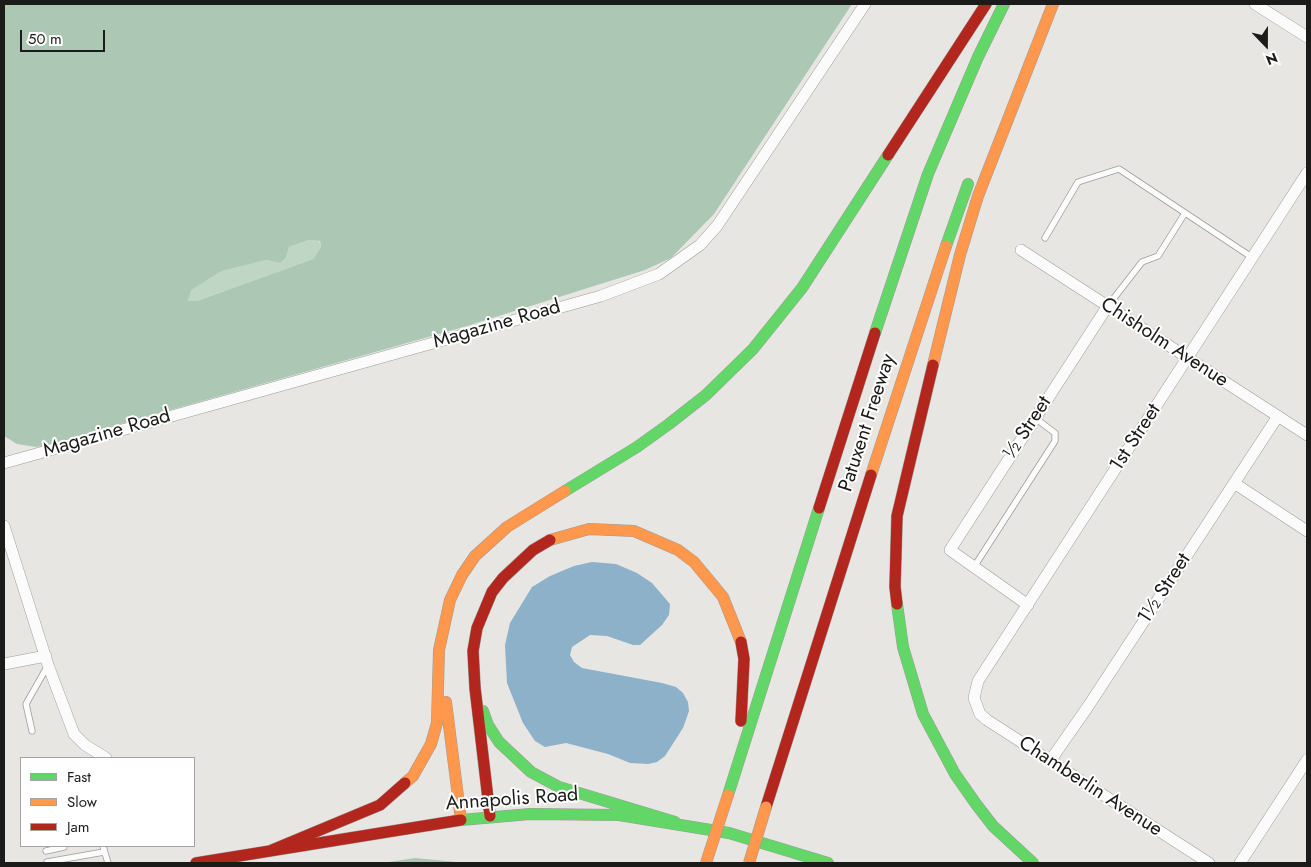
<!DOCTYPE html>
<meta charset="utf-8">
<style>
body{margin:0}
#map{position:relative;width:1311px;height:867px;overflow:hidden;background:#e8e6e3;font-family:Jost,sans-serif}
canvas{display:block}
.frame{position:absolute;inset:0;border:5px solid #1b1b19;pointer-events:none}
.legend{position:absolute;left:20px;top:757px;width:175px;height:90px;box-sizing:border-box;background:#fff;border:1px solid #a4a4a3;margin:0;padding:6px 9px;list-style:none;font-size:15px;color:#1b1b19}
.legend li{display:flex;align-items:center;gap:10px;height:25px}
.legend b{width:25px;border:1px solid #a4a4a3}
.north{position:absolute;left:1241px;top:20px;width:50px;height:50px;-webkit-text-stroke:4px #fff;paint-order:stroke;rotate:158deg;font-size:14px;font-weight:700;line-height:20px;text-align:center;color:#1b1b19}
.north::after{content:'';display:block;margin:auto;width:18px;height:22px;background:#1b1b19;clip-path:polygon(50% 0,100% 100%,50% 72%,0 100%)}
.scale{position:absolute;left:20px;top:30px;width:85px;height:22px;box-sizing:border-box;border:2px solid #1b1b19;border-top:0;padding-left:6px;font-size:15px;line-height:18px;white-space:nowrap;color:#1b1b19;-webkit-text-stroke:4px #fff;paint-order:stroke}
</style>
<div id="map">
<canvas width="1311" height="867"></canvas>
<div class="frame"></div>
<ul class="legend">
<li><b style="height:6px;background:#63d668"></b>Fast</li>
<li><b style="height:6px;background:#ff974d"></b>Slow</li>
<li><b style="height:6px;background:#b3261e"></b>Jam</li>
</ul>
<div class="north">N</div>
<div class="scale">50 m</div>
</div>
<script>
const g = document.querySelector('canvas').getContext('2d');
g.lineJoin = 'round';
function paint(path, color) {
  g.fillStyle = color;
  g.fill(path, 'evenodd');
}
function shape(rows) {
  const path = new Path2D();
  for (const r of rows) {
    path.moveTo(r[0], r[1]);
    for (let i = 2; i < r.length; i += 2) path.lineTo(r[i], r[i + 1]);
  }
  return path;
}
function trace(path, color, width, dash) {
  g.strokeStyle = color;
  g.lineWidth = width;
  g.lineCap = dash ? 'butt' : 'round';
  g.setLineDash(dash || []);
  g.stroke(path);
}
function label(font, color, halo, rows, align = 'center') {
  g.font = font + ' Jost,sans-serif';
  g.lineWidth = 4;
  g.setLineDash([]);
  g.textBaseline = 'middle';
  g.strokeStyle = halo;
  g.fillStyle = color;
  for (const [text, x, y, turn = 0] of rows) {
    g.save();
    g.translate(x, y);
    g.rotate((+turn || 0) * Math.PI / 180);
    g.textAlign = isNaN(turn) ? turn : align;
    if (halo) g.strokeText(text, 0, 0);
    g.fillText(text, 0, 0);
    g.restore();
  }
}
const green = shape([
 [309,240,319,241,321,247,313,259,197,301,188,301,190,290,222,271,266,260,280,263,286,258,289,247]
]);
const forest = shape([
 [4,4,852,4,714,214,671,258,645,270,467,326,110,427,77,440,36,447,17,444,4,436],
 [309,240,320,241,321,247,313,259,197,301,188,301,191,290,222,271,266,260,280,263,286,258,289,247],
 [415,858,467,863,382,863]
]);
const water = shape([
 [592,562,616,564,637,573,652,583,670,604,669,615,662,625,640,645,633,645,607,636,590,635,572,647,570,655,574,662,582,668,662,683,676,687,683,693,688,702,689,711,683,728,665,756,657,762,648,764,630,763,608,754,566,743,545,747,535,741,523,723,507,683,505,645,510,623,532,587,550,576,574,566]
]);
const lane = shape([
 [1045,238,1078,182,1119,169,1253,258],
 [1107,307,1142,262,1158,256,1185,213],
 [974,567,1055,441,1055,433,1035,418],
 [32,731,26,704,47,667],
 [103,846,108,863],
 [46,851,64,847],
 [47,862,104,852]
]);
const street = shape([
 [1255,4,1307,37],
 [1021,250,1307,435],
 [4,463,601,296,659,274,700,245,717,226,865,4],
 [1234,483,1307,531],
 [4,526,48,665,74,734,85,745,106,758],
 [1028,605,950,550,1107,307],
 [4,664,46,656],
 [1050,761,1089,705,1278,416],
 [1209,863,987,720,980,714,974,698,978,681,1307,173],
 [1240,863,1307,760]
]);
const fast = shape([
 [946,246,968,184],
 [875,333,928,174,978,57,1004,4],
 [565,491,637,447,669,424,706,395,753,349,802,288,888,155],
 [897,604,903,647,923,714,955,774,976,804,993,826,1033,863],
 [483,711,488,725,499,742,531,772,559,787,675,822],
 [728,795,819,508],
 [461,820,530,814,619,815,729,833,828,863]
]);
const slow = shape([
 [933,365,960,255,978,196,1053,4],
 [871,475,946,246],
 [550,540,589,529,634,531,678,550,694,562,723,597,741,642],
 [446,702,461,820],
 [405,783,413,776,431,744,437,723,439,650,450,600,462,575,475,556,507,527,565,491]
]);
const jam = shape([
 [888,155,986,4],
 [819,508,875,333],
 [897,604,895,587,897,516,933,365],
 [741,642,744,659,741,721],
 [766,807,871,475],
 [490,816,475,688,473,651,477,628,492,592,503,578,533,550,550,540],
 [272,850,380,805,405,783],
 [196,863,461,820]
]);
const slowBridge = shape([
 [706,863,728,795],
 [749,863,766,807]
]);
const streetNames = [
 ["Magazine Road",497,325,-16],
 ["Chisholm Avenue",1164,343,33],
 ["Patuxent Freeway",868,423,-72],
 ["½ Street",1028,428,-57],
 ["Magazine Road",107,434,-16],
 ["1st Street",1136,438,-57],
 ["1½ Street",1165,589,-57],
 ["Chamberlin Avenue",1090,787,33],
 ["Annapolis Road",512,800,-4]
];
paint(green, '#bfd6c5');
paint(forest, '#acc8b4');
paint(water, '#8cb1c8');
trace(lane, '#9d9c99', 7);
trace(street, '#9d9c99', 12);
trace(fast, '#9d9c99', 12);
trace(slow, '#9d9c99', 12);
trace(jam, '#9d9c99', 12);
trace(lane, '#fcfbfb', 5.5);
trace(street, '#fcfbfb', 11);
trace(fast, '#63d668', 11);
trace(slow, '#ff974d', 11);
trace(jam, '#b3261e', 11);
trace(slowBridge, '#9d9c99', 12, []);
trace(slowBridge, '#ff974d', 11);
label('20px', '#1b1b19', '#fff', streetNames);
</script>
